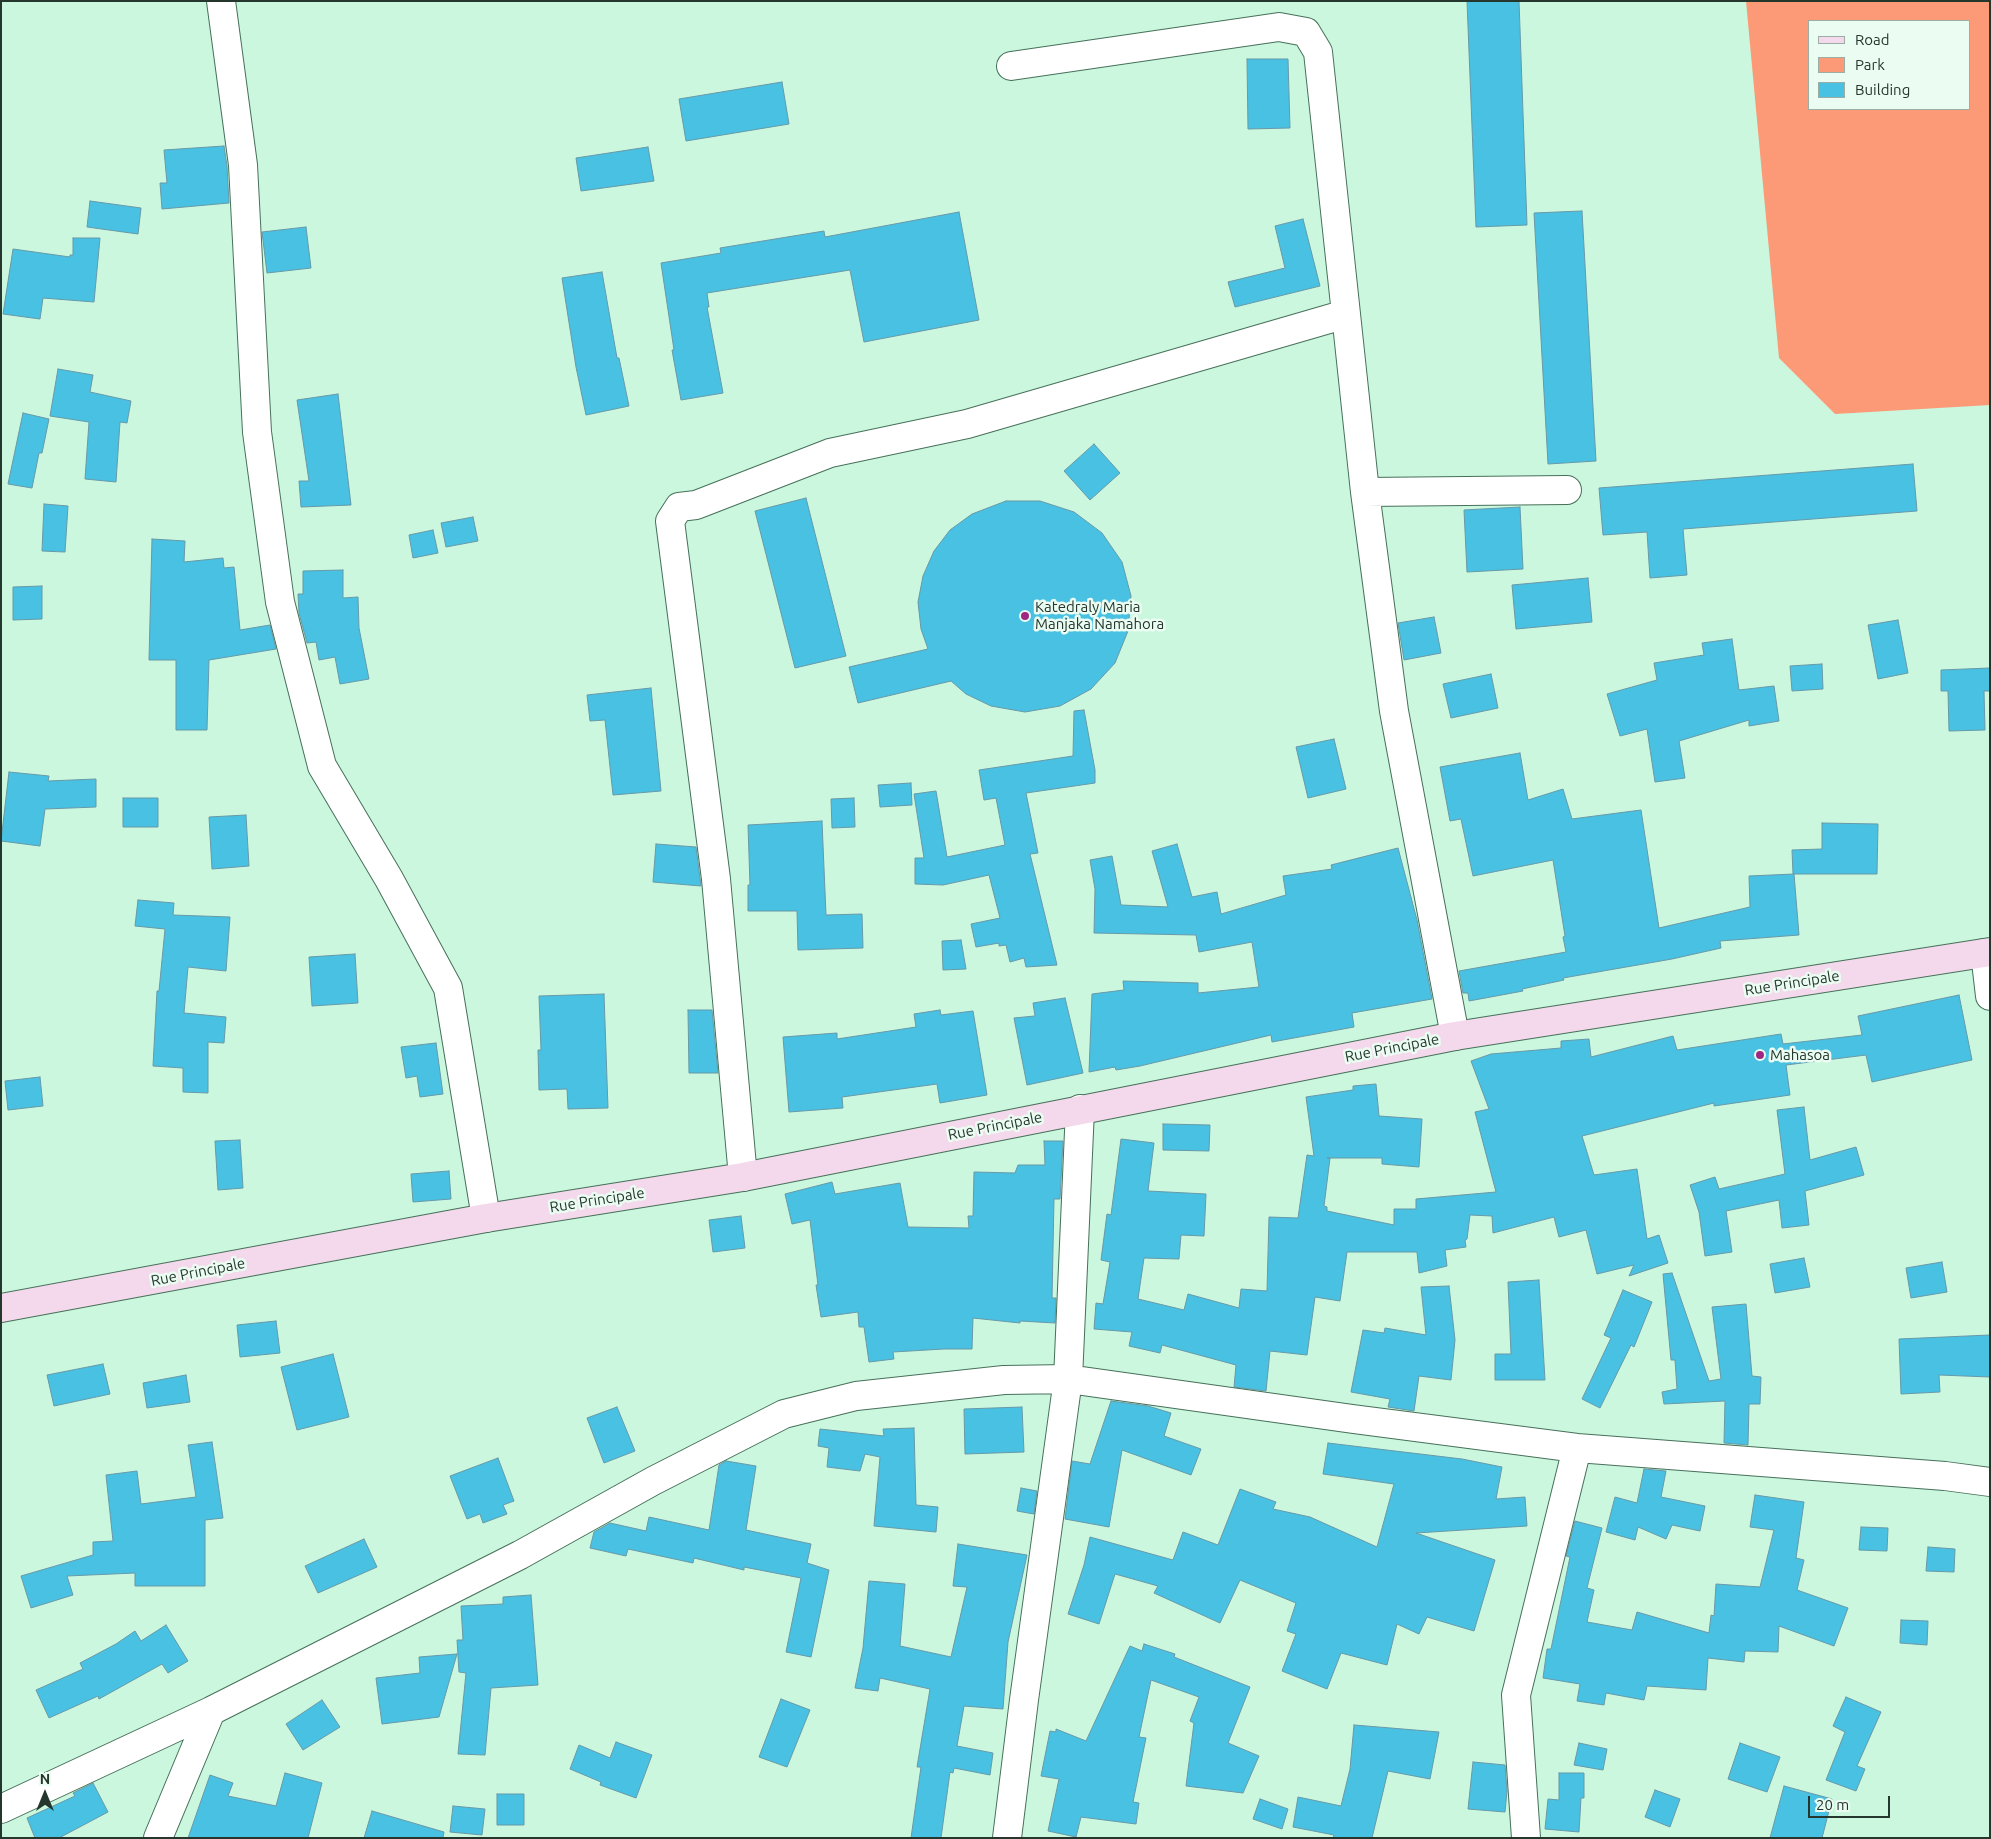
<!DOCTYPE html>
<style>
body{margin:0}
#map{position:relative;width:1991px;height:1839px;overflow:hidden;background:#caf7dd;font-family:Ubuntu,sans-serif}
canvas{display:block}
.frame{position:absolute;inset:0;border:2px solid #25372d;pointer-events:none}
.legend{position:absolute;left:1808px;top:20px;width:162px;height:90px;box-sizing:border-box;background:#ebfdf2;border:1px solid #9caea3;margin:0;padding:6px 9px;list-style:none;font-size:15px;color:#25372d}
.legend li{display:flex;align-items:center;gap:10px;height:25px}
.legend b{width:25px;border:1px solid #9caea3}
.north{position:absolute;left:20px;top:1769px;width:50px;height:50px;-webkit-text-stroke:4px #ebfdf2;paint-order:stroke;rotate:0deg;font-size:14px;font-weight:700;line-height:20px;text-align:center;color:#25372d}
.north::after{content:'';display:block;margin:auto;width:18px;height:22px;background:#25372d;clip-path:polygon(50% 0,100% 100%,50% 72%,0 100%)}
.scale{position:absolute;left:1808px;top:1796px;width:82px;height:22px;box-sizing:border-box;border:2px solid #25372d;border-top:0;padding-left:6px;font-size:15px;line-height:18px;white-space:nowrap;color:#25372d;-webkit-text-stroke:4px #ebfdf2;paint-order:stroke}
</style>
<div id="map">
<canvas width="1991" height="1839"></canvas>
<div class="frame"></div>
<ul class="legend">
<li><b style="height:6px;background:#f4d8eb"></b>Road</li>
<li><b style="height:14px;background:#fc9977"></b>Park</li>
<li><b style="height:14px;background:#48c1e3"></b>Building</li>
</ul>
<div class="north">N</div>
<div class="scale">20 m</div>
</div>
<script>
const g = document.querySelector('canvas').getContext('2d');
g.lineJoin = 'round';
function paint(path, color) {
  g.fillStyle = color;
  g.fill(path, 'evenodd');
}
function shape(rows) {
  const path = new Path2D();
  for (const r of rows) {
    path.moveTo(r[0], r[1]);
    for (let i = 2; i < r.length; i += 2) path.lineTo(r[i], r[i + 1]);
  }
  return path;
}
function trace(path, color, width, dash) {
  g.strokeStyle = color;
  g.lineWidth = width;
  g.lineCap = dash ? 'butt' : 'round';
  g.setLineDash(dash || []);
  g.stroke(path);
}
function label(font, color, halo, rows, align = 'center') {
  g.font = font + ' Ubuntu,sans-serif';
  g.lineWidth = 5;
  g.setLineDash([]);
  g.textBaseline = 'middle';
  g.strokeStyle = halo;
  g.fillStyle = color;
  for (const [text, x, y, turn = 0] of rows) {
    g.save();
    g.translate(x, y);
    g.rotate((+turn || 0) * Math.PI / 180);
    g.textAlign = isNaN(turn) ? turn : align;
    if (halo) g.strokeText(text, 0, 0);
    g.fillText(text, 0, 0);
    g.restore();
  }
}
const green = shape([
 [1746,1,1990,1,1990,405,1835,414,1779,358],
 [1810,21,1970,21,1970,109,1810,109]
]);
const building = shape([
 [1467,1,1519,1,1527,225,1476,227,1467,1],
 [1247,59,1288,59,1290,128,1248,129,1247,59],
 [782,82,789,124,686,141,679,99,782,82],
 [224,146,227,166,229,203,162,209,160,183,167,183,164,150,224,146],
 [648,147,654,181,581,191,576,158,648,147],
 [90,201,141,208,138,234,87,227,90,201],
 [1582,211,1596,461,1548,464,1534,213,1582,211],
 [959,212,979,320,864,342,850,270,707,293,709,307,707,307,723,393,681,400,672,350,674,350,661,263,721,253,720,248,824,231,825,237,959,212],
 [1303,219,1320,286,1235,307,1228,282,1285,268,1275,226,1303,219],
 [306,227,311,268,267,273,262,232,306,227],
 [73,238,100,238,94,302,43,298,40,319,3,314,13,249,70,257,70,255,73,255,73,238],
 [602,272,617,358,619,358,629,406,586,415,576,367,562,278,602,272],
 [58,369,93,375,90,392,131,401,127,423,120,422,116,482,85,479,89,422,50,416,58,369],
 [338,394,351,505,301,507,299,481,309,481,297,400,338,394],
 [23,413,49,419,42,453,39,453,32,488,8,484,23,413],
 [1094,444,1120,473,1090,500,1064,471,1094,444],
 [1913,464,1917,511,1683,529,1687,575,1650,578,1647,532,1603,535,1599,488,1913,464],
 [806,498,846,656,795,668,755,511,806,498],
 [1006,501,1040,501,1074,512,1102,533,1122,562,1131,596,1128,631,1115,663,1091,689,1060,706,1025,712,991,706,966,694,951,681,858,703,849,667,928,649,921,629,918,602,923,576,934,551,950,530,972,514,1006,501],
 [44,504,68,506,65,552,42,551,44,504],
 [1520,507,1523,569,1467,572,1464,510,1520,507],
 [473,517,478,541,446,547,441,523,473,517],
 [433,530,438,553,413,558,409,535,433,530],
 [152,539,185,541,184,562,223,558,224,568,234,567,240,630,270,625,276,649,209,660,207,730,176,730,176,660,149,660,152,539],
 [343,570,343,598,358,597,359,628,369,679,340,684,335,657,319,660,316,642,307,643,299,613,298,594,303,594,303,571,343,570],
 [1588,578,1592,622,1516,629,1512,585,1588,578],
 [42,586,42,619,13,620,13,587,42,586],
 [1434,617,1441,653,1404,660,1398,623,1434,617],
 [1898,620,1908,673,1878,679,1868,625,1898,620],
 [1732,639,1739,690,1774,686,1779,721,1749,726,1749,720,1679,741,1685,778,1655,782,1647,729,1620,736,1607,694,1657,680,1654,663,1704,655,1702,643,1732,639],
 [1822,664,1823,689,1792,691,1790,666,1822,664],
 [1990,668,1990,691,1984,691,1985,730,1949,731,1948,691,1941,691,1941,670,1990,668],
 [1491,674,1498,708,1451,718,1443,684,1491,674],
 [651,688,661,791,613,795,605,720,590,721,587,695,651,688],
 [1084,710,1095,770,1095,783,1026,793,1038,853,1030,854,1057,965,1026,967,1024,958,1010,962,1006,945,999,946,999,943,976,947,971,924,1000,918,989,875,943,885,915,884,915,858,924,858,914,794,936,791,947,857,1005,845,996,798,984,800,979,770,1073,756,1074,711,1084,710],
 [1334,739,1346,789,1308,798,1296,747,1334,739],
 [1520,753,1528,800,1563,789,1572,819,1641,810,1659,928,1750,907,1749,876,1794,874,1799,935,1720,941,1721,948,1672,959,1563,978,1564,980,1522,989,1523,991,1469,1001,1468,993,1463,993,1459,971,1566,952,1563,937,1565,936,1553,860,1473,876,1461,819,1450,821,1440,767,1520,753],
 [9,772,49,776,48,781,96,779,96,807,45,809,40,846,1,841,9,772],
 [911,783,912,805,880,807,878,785,911,783],
 [123,798,158,798,158,827,123,827,123,798],
 [854,798,855,827,832,828,831,799,854,798],
 [246,815,249,866,212,869,209,817,246,815],
 [822,821,826,915,862,914,863,948,798,950,797,911,748,911,748,885,750,885,748,825,822,821],
 [1822,823,1878,824,1877,874,1793,874,1792,850,1822,849,1822,823],
 [656,844,696,847,701,886,653,882,656,844],
 [1177,844,1192,897,1217,892,1221,914,1286,895,1283,876,1332,869,1331,865,1398,848,1417,920,1432,999,1352,1013,1354,1027,1272,1042,1271,1035,1140,1066,1116,1070,1115,1067,1089,1072,1092,994,1124,990,1123,981,1198,983,1198,993,1259,987,1252,942,1199,952,1196,935,1094,933,1095,889,1090,860,1112,856,1121,905,1168,907,1152,851,1177,844],
 [138,900,174,903,173,915,230,917,226,971,188,967,184,1013,226,1017,224,1043,208,1042,208,1093,183,1092,183,1068,153,1066,157,991,159,991,165,929,135,926,138,900],
 [961,940,966,969,943,970,942,941,961,940],
 [355,954,358,1003,312,1006,309,957,355,954],
 [604,994,608,1108,568,1109,567,1089,539,1090,538,1050,541,1050,539,996,604,994],
 [1959,995,1972,1060,1872,1082,1866,1055,1786,1065,1790,1095,1714,1106,1714,1103,1582,1136,1594,1175,1637,1169,1647,1239,1659,1235,1668,1263,1629,1276,1634,1265,1597,1274,1586,1230,1559,1237,1554,1217,1493,1233,1492,1216,1470,1215,1467,1239,1465,1240,1466,1247,1445,1250,1447,1266,1419,1273,1417,1252,1347,1252,1340,1301,1315,1297,1307,1355,1270,1351,1266,1391,1234,1387,1236,1365,1162,1345,1160,1353,1129,1346,1132,1332,1094,1329,1096,1303,1103,1304,1110,1262,1101,1260,1107,1214,1111,1215,1121,1139,1154,1143,1148,1191,1206,1194,1204,1236,1181,1235,1179,1259,1144,1258,1138,1299,1184,1310,1188,1294,1239,1308,1241,1289,1267,1291,1269,1217,1298,1218,1307,1155,1314,1156,1306,1097,1353,1090,1353,1086,1376,1084,1379,1116,1422,1119,1419,1167,1382,1164,1382,1158,1327,1158,1330,1158,1324,1206,1327,1207,1327,1211,1394,1225,1394,1209,1416,1209,1416,1199,1496,1192,1475,1112,1489,1109,1471,1061,1491,1054,1561,1048,1561,1041,1589,1039,1591,1057,1673,1036,1677,1050,1781,1034,1783,1044,1862,1035,1858,1016,1959,995],
 [1065,998,1083,1073,1027,1085,1014,1018,1035,1016,1033,1003,1065,998],
 [688,1010,712,1010,718,1073,689,1073,688,1010],
 [940,1010,941,1015,973,1011,987,1095,940,1103,937,1084,842,1097,843,1108,789,1112,783,1037,837,1033,837,1039,916,1027,914,1014,940,1010],
 [436,1043,443,1094,420,1097,417,1076,406,1078,401,1047,436,1043],
 [40,1077,43,1106,8,1110,5,1081,40,1077],
 [1804,1107,1810,1160,1856,1147,1864,1175,1805,1191,1809,1225,1782,1228,1779,1200,1726,1211,1732,1252,1705,1256,1699,1212,1690,1185,1715,1177,1719,1189,1785,1174,1777,1110,1804,1107],
 [1163,1124,1210,1125,1209,1151,1163,1150,1163,1124],
 [240,1140,243,1188,218,1190,215,1141,240,1140],
 [1044,1141,1063,1141,1060,1199,1054,1199,1052,1298,1056,1298,1055,1323,1020,1321,1020,1323,973,1318,972,1349,944,1349,893,1352,894,1359,869,1362,864,1327,859,1327,858,1312,821,1317,816,1285,818,1285,810,1220,792,1224,785,1194,832,1182,835,1194,900,1183,908,1227,969,1228,968,1216,973,1216,974,1172,1015,1173,1018,1165,1045,1165,1044,1141],
 [449,1171,451,1199,413,1202,411,1174,449,1171],
 [741,1216,745,1248,713,1252,709,1220,741,1216],
 [1804,1258,1810,1287,1775,1293,1770,1264,1804,1258],
 [1942,1262,1947,1292,1911,1298,1906,1268,1942,1262],
 [1672,1273,1709,1381,1721,1379,1712,1307,1746,1304,1752,1376,1761,1377,1760,1404,1749,1404,1748,1445,1724,1443,1725,1401,1664,1404,1662,1392,1677,1389,1675,1360,1671,1360,1663,1274,1672,1273],
 [1539,1280,1545,1380,1495,1380,1495,1354,1511,1354,1508,1282,1539,1280],
 [1449,1286,1455,1340,1451,1380,1419,1376,1414,1411,1388,1407,1390,1399,1351,1392,1363,1330,1384,1333,1385,1328,1426,1335,1421,1287,1449,1286],
 [1623,1290,1652,1302,1634,1347,1631,1345,1600,1408,1582,1399,1611,1338,1604,1335,1623,1290],
 [276,1321,280,1353,240,1357,237,1325,276,1321],
 [1990,1335,1990,1377,1939,1375,1940,1392,1901,1394,1899,1339,1990,1335],
 [333,1354,349,1417,297,1430,281,1367,333,1354],
 [103,1364,110,1394,54,1406,47,1375,103,1364],
 [186,1375,190,1402,147,1408,143,1383,186,1375],
 [1111,1401,1148,1406,1171,1413,1164,1436,1201,1449,1191,1475,1122,1450,1109,1527,1065,1519,1072,1461,1090,1464,1111,1401],
 [617,1407,635,1451,604,1463,587,1418,617,1407],
 [1022,1407,1024,1452,965,1454,964,1409,1022,1407],
 [914,1428,916,1505,938,1507,936,1532,874,1526,880,1457,865,1454,860,1471,827,1467,829,1448,818,1446,820,1429,884,1436,883,1429,914,1428],
 [212,1442,223,1518,205,1520,205,1586,135,1586,135,1573,67,1576,73,1595,31,1608,21,1576,93,1555,93,1542,113,1541,106,1475,137,1471,141,1504,196,1497,188,1445,212,1442],
 [1328,1443,1462,1459,1502,1467,1496,1499,1525,1497,1527,1526,1416,1533,1495,1560,1474,1631,1427,1617,1419,1634,1397,1624,1387,1665,1341,1653,1327,1689,1282,1671,1296,1634,1287,1631,1296,1603,1240,1580,1220,1623,1154,1593,1158,1586,1115,1574,1099,1624,1068,1614,1084,1565,1090,1537,1173,1560,1183,1532,1218,1545,1240,1489,1276,1502,1273,1509,1310,1517,1377,1547,1394,1484,1323,1474,1328,1443],
 [498,1458,514,1501,503,1505,507,1514,483,1523,480,1514,467,1519,450,1476,498,1458],
 [726,1461,756,1466,746,1530,811,1544,807,1563,829,1570,811,1657,786,1652,801,1578,744,1567,744,1570,694,1558,693,1563,628,1549,626,1556,590,1548,594,1532,610,1523,646,1531,649,1517,709,1530,719,1465,726,1461],
 [1644,1469,1666,1471,1661,1497,1705,1506,1700,1531,1672,1525,1666,1539,1638,1527,1635,1540,1606,1532,1615,1497,1637,1503,1644,1469],
 [1021,1488,1037,1491,1034,1514,1017,1511,1021,1488],
 [1755,1495,1804,1502,1796,1558,1804,1560,1797,1590,1848,1608,1834,1646,1779,1626,1778,1652,1745,1651,1744,1662,1708,1658,1706,1690,1647,1686,1644,1700,1606,1693,1604,1705,1577,1701,1580,1684,1543,1678,1547,1649,1551,1649,1570,1557,1566,1556,1575,1521,1602,1528,1587,1588,1594,1590,1587,1622,1632,1630,1637,1612,1709,1633,1711,1615,1714,1616,1716,1584,1760,1587,1774,1530,1750,1527,1755,1495],
 [1861,1527,1888,1528,1887,1551,1859,1550,1861,1527],
 [364,1539,377,1567,318,1593,305,1566,364,1539],
 [958,1544,1027,1555,1008,1642,1003,1709,964,1706,957,1746,993,1753,990,1775,954,1768,953,1773,950,1772,941,1838,911,1838,921,1767,917,1767,930,1689,880,1678,878,1691,855,1688,863,1648,869,1581,905,1584,900,1646,951,1657,967,1587,953,1586,958,1544],
 [1928,1547,1955,1549,1954,1572,1926,1571,1928,1547],
 [531,1595,538,1685,491,1688,485,1755,458,1754,466,1673,459,1672,457,1640,463,1640,461,1606,503,1604,503,1597,531,1595],
 [1901,1620,1928,1621,1927,1645,1900,1643,1901,1620],
 [166,1625,188,1661,168,1673,162,1664,99,1699,98,1696,49,1718,36,1690,83,1669,80,1663,116,1644,135,1631,141,1641,166,1625],
 [1144,1644,1175,1654,1174,1657,1250,1687,1228,1743,1259,1756,1243,1793,1186,1786,1194,1723,1190,1721,1199,1697,1151,1680,1139,1737,1146,1738,1133,1802,1139,1803,1136,1824,1081,1817,1076,1837,1048,1831,1059,1779,1041,1776,1050,1731,1056,1732,1056,1729,1086,1741,1130,1646,1142,1651,1144,1644],
 [457,1654,439,1717,382,1724,376,1678,420,1673,419,1657,457,1654],
 [1846,1697,1881,1712,1857,1766,1865,1769,1856,1791,1826,1780,1845,1732,1833,1726,1846,1697],
 [781,1699,810,1710,787,1767,759,1757,781,1699],
 [322,1700,340,1727,303,1750,286,1724,322,1700],
 [1354,1725,1439,1732,1430,1779,1388,1771,1372,1838,1333,1838,1334,1835,1293,1827,1298,1797,1341,1806,1350,1769,1354,1725],
 [616,1742,652,1755,636,1798,600,1785,601,1782,570,1769,579,1745,610,1758,616,1742],
 [1579,1743,1607,1749,1603,1770,1574,1765,1579,1743],
 [1740,1743,1780,1757,1767,1792,1728,1779,1740,1743],
 [1473,1762,1505,1765,1507,1791,1505,1812,1468,1809,1473,1762],
 [285,1773,322,1783,308,1838,188,1838,210,1775,233,1783,228,1796,276,1806,285,1773],
 [1559,1773,1584,1773,1584,1798,1581,1798,1579,1832,1545,1829,1548,1799,1559,1800,1559,1773],
 [93,1783,108,1812,59,1838,35,1838,27,1818,75,1796,73,1793,93,1783],
 [1784,1786,1832,1799,1822,1838,1770,1838,1784,1786],
 [1655,1790,1680,1799,1670,1827,1645,1817,1655,1790],
 [497,1794,524,1794,524,1825,497,1825,497,1794],
 [1260,1799,1288,1809,1282,1829,1253,1819,1260,1799],
 [453,1806,485,1809,482,1835,450,1832,453,1806],
 [372,1811,444,1832,443,1838,364,1838,372,1811]
]);
const minor = shape([
 [221,1,243,165,257,432,280,602,322,766,389,879,448,988,486,1218],
 [1011,66,1279,27,1306,32,1318,52,1365,492,1394,711,1455,1036],
 [1365,492,1567,490],
 [1985,953,1990,996],
 [743,1177,716,879,670,521,679,507,696,505,830,453,967,424,1346,314],
 [1,1809,211,1711,520,1555,653,1481,784,1414,856,1396,1004,1380,1068,1379,1353,1419,1577,1448,1945,1476,1990,1482],
 [158,1838,211,1711],
 [1007,1838,1024,1700,1068,1379,1080,1109],
 [1526,1838,1516,1695,1577,1448]
]);
const secondary = shape([
 [1,1308,486,1218,743,1177,1455,1036,1990,952]
]);
const markers = [
 [1025,616,5,"#9e2881"],
 [1760,1055,5,"#9e2881"]
];
const poiNames = [
 ["Katedraly Maria",1035,607],
 ["Manjaka Namahora",1035,624],
 ["Mahasoa",1770,1055]
];
const streetNames = [
 ["Rue Principale",1792,983,-9],
 ["Rue Principale",1392,1048,-11],
 ["Rue Principale",995,1126,-11],
 ["Rue Principale",597,1200,-9],
 ["Rue Principale",198,1272,-11]
];
paint(green, '#fc9977');
paint(building, '#48c1e3');
trace(building, '#6799a8', 1);
trace(minor, '#47705a', 30);
trace(secondary, '#47705a', 30);
trace(minor, '#fff', 28);
trace(secondary, '#f4d8eb', 28);
for (const [x, y, r, color] of markers) {
  const dot = new Path2D();
  dot.arc(x, y, r, 0, 2 * Math.PI);
  g.fillStyle = color;
  g.fill(dot);
  trace(dot, '#ebfdf2', 2);
}
label('15px', '#25372d', '#ebfdf2', poiNames, 'left');
label('15px', '#25372d', '#ebfdf2', streetNames);
</script>
